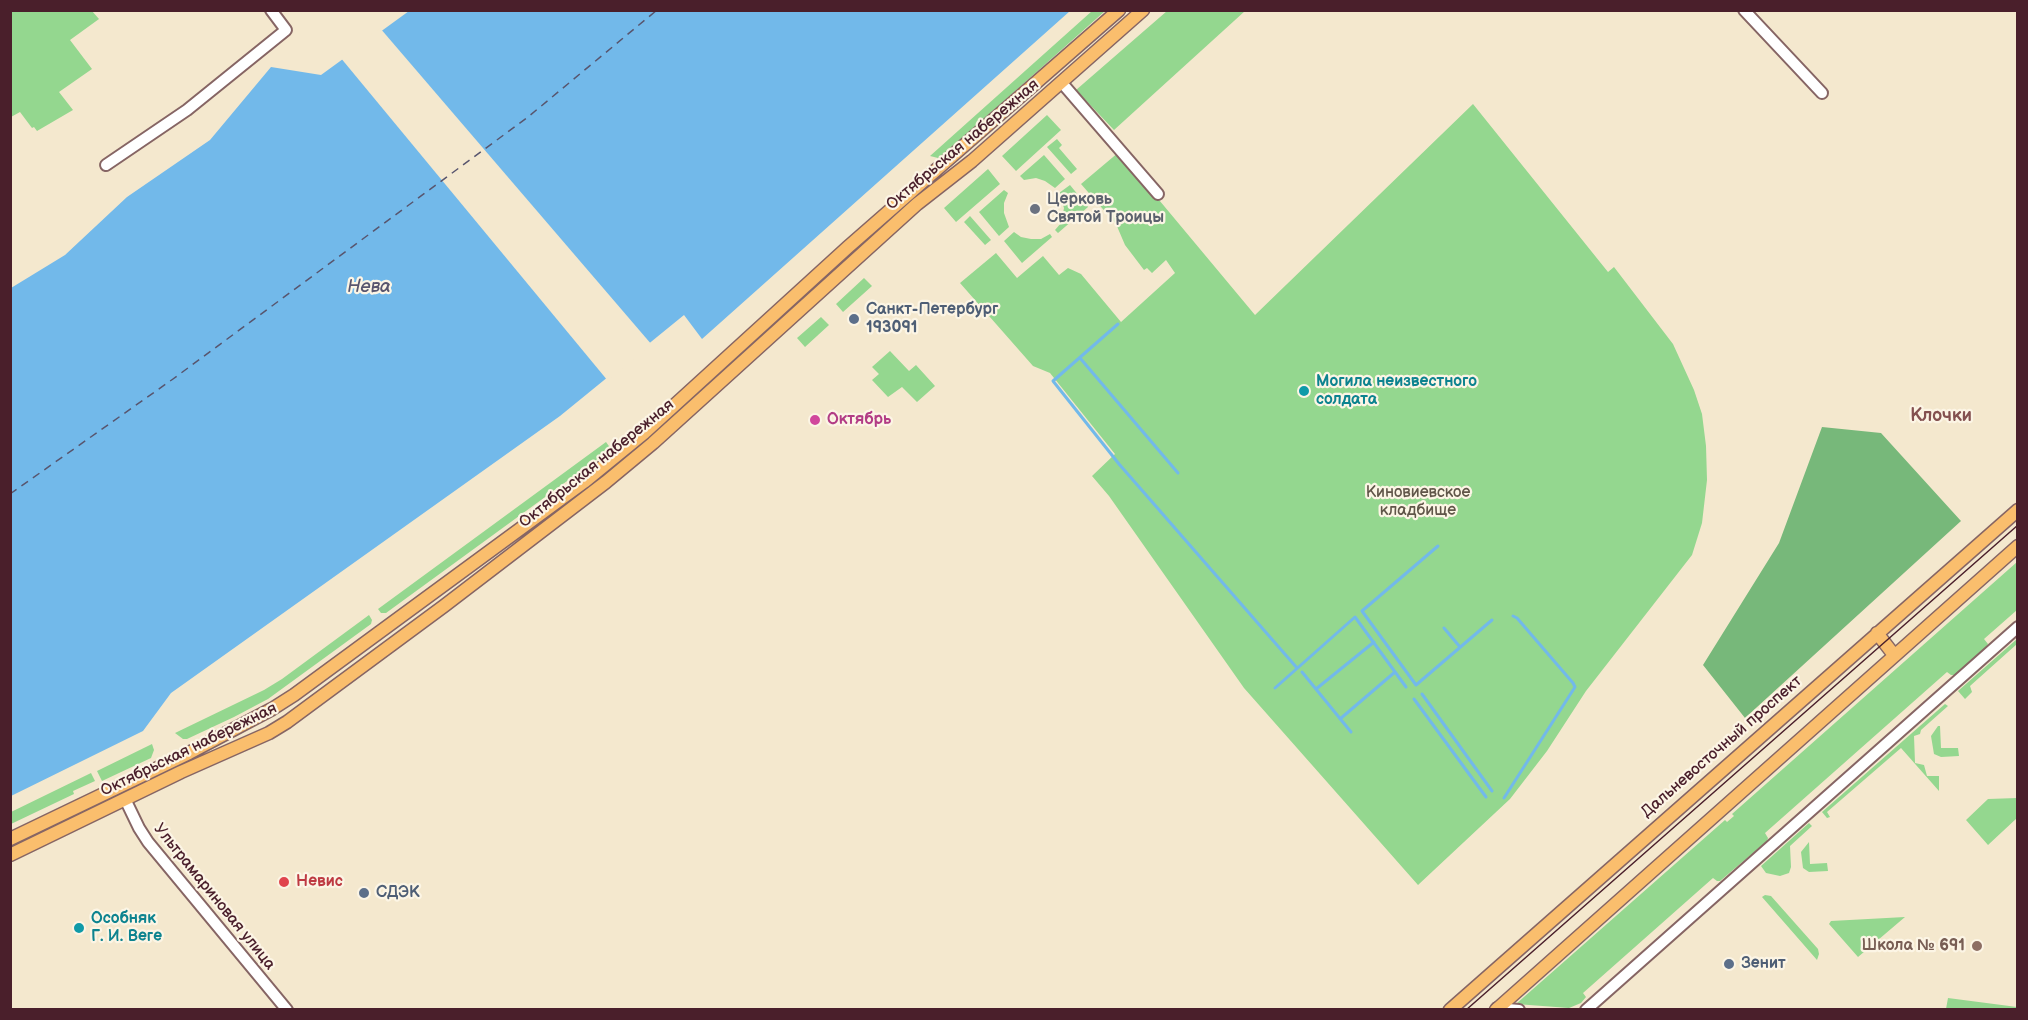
<!DOCTYPE html>
<meta charset="utf-8">
<style>
body{margin:0}
#map{position:relative;width:2028px;height:1020px;overflow:hidden;background:#f4e8ce;font-family:"Balsamiq Sans",sans-serif}
canvas{display:block}
.frame{position:absolute;inset:0;border:12px solid #4a1f2b;pointer-events:none}
</style>
<div id="map">
<canvas width="2028" height="1020"></canvas>
<div class="frame"></div>
</div>
<script>
const g = document.querySelector('canvas').getContext('2d');
g.lineJoin = 'round';
function paint(path, color) {
  g.fillStyle = color;
  g.fill(path, 'evenodd');
}
function shape(rows) {
  const path = new Path2D();
  for (const r of rows) {
    path.moveTo(r[0], r[1]);
    for (let i = 2; i < r.length; i += 2) path.lineTo(r[i], r[i + 1]);
  }
  return path;
}
function trace(path, color, width, dash) {
  g.strokeStyle = color;
  g.lineWidth = width;
  g.lineCap = dash ? 'butt' : 'round';
  g.setLineDash(dash || []);
  g.stroke(path);
}
function label(font, color, halo, rows, align = 'center') {
  g.font = font + ' "Balsamiq Sans",sans-serif';
  g.lineWidth = 4.5;
  g.setLineDash([]);
  g.textBaseline = 'middle';
  g.strokeStyle = halo;
  g.fillStyle = color;
  for (const [text, x, y, turn = 0] of rows) {
    g.save();
    g.translate(x, y);
    g.rotate((+turn || 0) * Math.PI / 180);
    g.textAlign = isNaN(turn) ? turn : align;
    if (halo) g.strokeText(text, 0, 0);
    g.fillText(text, 0, 0);
    g.restore();
  }
}
const green = shape([
 [10,11,92,11,99,19,70,40,92,69,59,92,73,110,37,131,34,127,32,128,20,112,11,117],
 [1092,11,1105,11,941,157,938,158,930,156],
 [1167,11,1245,11,1114,130,1076,90],
 [1473,104,1608,272,1614,267,1673,344,1694,390,1702,414,1706,446,1707,480,1702,523,1692,555,1586,691,1547,751,1510,799,1418,885,1244,688,1109,496,1092,476,1115,454,1050,373,1033,366,960,283,996,253,1017,278,1043,256,1059,275,1068,268,1081,274,1121,322,1175,273,1166,260,1152,273,1147,268,1144,270,1125,245,1116,224,1081,184,1119,152,1255,315],
 [1047,115,1061,130,1016,171,1002,156],
 [1057,139,1062,145,1059,148,1077,169,1071,174,1047,147],
 [1044,155,1065,179,1055,188,1045,181,1036,178,1024,180,1020,176],
 [988,169,1000,184,956,222,944,208],
 [1070,185,1088,207,1058,233,1055,230,1061,223,1064,208,1059,193],
 [1004,190,1008,193,1004,203,1004,213,1009,227,999,236,979,212],
 [970,216,991,240,985,245,964,222],
 [1014,232,1021,237,1031,239,1041,239,1050,234,1052,237,1022,263,1004,241],
 [864,278,872,286,843,312,836,304],
 [821,317,829,325,805,347,797,338],
 [890,351,909,371,916,365,935,386,917,402,902,387,888,397,872,380,879,374,872,367],
 [606,442,611,449,386,613,381,613,378,609],
 [2017,562,2017,610,1984,639,1988,644,1987,646,1972,660,1955,675,1951,675,1947,672,1765,833,1768,838,1767,841,1720,881,1717,881,1713,878,1583,993,1586,997,1581,1003,1569,1008,1516,1004,1725,820,1727,822,1734,816,1732,814],
 [369,615,372,620,371,624,268,699,234,717,187,739,183,739,175,733,264,690,282,679],
 [2017,639,2017,644,1970,686,1972,692,1965,699,1958,691],
 [1945,704,1948,706,1921,730,1920,734,1914,736,1915,763,1924,765,1927,776,1939,776,1939,791,1901,748,1827,812,1830,817,1827,818,1822,812],
 [1938,726,1940,726,1941,748,1958,748,1959,756,1941,757,1934,754,1931,736],
 [152,744,154,750,151,758,102,781,97,771],
 [91,773,95,781,73,791,74,794,11,824,11,812],
 [2017,798,2017,818,1988,845,1966,820,1988,799],
 [1809,823,1812,826,1790,846,1791,867,1789,873,1780,876,1766,873,1761,866],
 [1809,842,1810,864,1827,863,1828,871,1809,872,1803,868,1801,852],
 [1765,895,1771,896,1818,949,1819,954,1817,960,1762,897],
 [1905,917,1858,957,1829,924,1831,921],
 [1948,998,2017,1007,2017,1009,1946,1009]
]);
const forest = shape([
 [1822,427,1881,433,1961,521,1745,718,1703,665,1779,543]
]);
const water = shape([
 [409,11,1070,11,702,339,684,315,560,416,171,693,143,731,11,796,11,288,65,255,127,197,210,140,271,67,321,75]
]);
const pier = shape([
 [380,28,652,345,608,381,340,57]
]);
const stream = shape([
 [1118,324,1053,381,1119,464,1297,668],
 [1080,358,1178,473],
 [1438,546,1362,611,1416,685,1492,620],
 [1444,628,1460,647],
 [1302,672,1351,732],
 [1275,688,1355,617,1406,687],
 [1316,689,1374,642],
 [1422,694,1492,791],
 [1414,699,1486,797],
 [1340,719,1395,672],
 [1504,798,1575,687,1573,683,1517,618,1513,616]
]);
const ferry = shape([
 [10,494,173,379,528,117,657,10]
]);
const minor = shape([
 [1744,10,1822,93],
 [1062,83,1158,194],
 [106,165,187,110,286,30,271,10],
 [125,799,139,828,148,842,287,1010],
 [1497,1008,1519,1010],
 [1586,1010,2018,627]
]);
const major = shape([
 [1877,633,1894,655],
 [10,839,189,753,272,709,294,695,584,482,644,433,848,247,1119,10],
 [10,855,181,772,269,733,287,722,444,606,606,482,653,443,917,204,972,161,1143,10],
 [1450,1010,2018,510],
 [1496,1010,2018,546]
]);
const tram = shape([
 [1466,1010,2018,525]
]);
const markers = [
 [1035,209,6,"#6b7280"],
 [854,319,6,"#5c6f8a"],
 [1304,391,6,"#0f9aa8"],
 [815,420,6,"#d1479c"],
 [284,882,6,"#e0444e"],
 [364,893,6,"#5c6f8a"],
 [79,928,6,"#0f9aa8"],
 [1977,946,6,"#8d6e63"],
 [1729,964,6,"#5c6f8a"]
];
const streetNames = [
 ["Октябрьская набережная",963,145,-40],
 ["Октябрьская набережная",597,464,-39],
 ["Дальневосточный проспект",1722,747,-41],
 ["Октябрьская набережная",189,750,-26],
 ["Ультрамариновая улица",214,897,51]
];
const worshipNames = [
 ["Церковь",1047,200],
 ["Святой Троицы",1047,218]
];
const serviceNames = [
 ["Санкт-Петербург",866,310],
 ["193091",866,328],
 ["СДЭК",376,893],
 ["Зенит",1741,964]
];
const cultureNames = [
 ["Могила неизвестного",1316,382],
 ["солдата",1316,400],
 ["Особняк",91,919],
 ["Г. И. Веге",91,937]
];
const hotelNames = [
 ["Октябрь",827,420]
];
const parkNames = [
 ["Киновиевское",1418,493],
 ["кладбище",1418,511]
];
const healthNames = [
 ["Невис",296,882]
];
const educationNames = [
 ["Школа № 691",1965,946]
];
const waterNames = [
 ["Нева",369,287]
];
const neighbourhoodNames = [
 ["Клочки",1941,416]
];
paint(green, '#94d78f');
paint(forest, '#77b87a');
paint(water, '#72b9ea');
paint(pier, '#f4e8ce');
trace(stream, '#72b9ea', 3);
trace(ferry, '#58556e', 1.5, [8, 6]);
trace(minor, '#866564', 14);
trace(major, '#866564', 15);
trace(minor, '#fff', 10);
trace(major, '#fabe6d', 12);
trace(tram, '#4a1f2b', 1.5);
for (const [x, y, r, color] of markers) {
  const dot = new Path2D();
  dot.arc(x, y, r, 0, 2 * Math.PI);
  g.fillStyle = color;
  g.fill(dot);
  trace(dot, '#fcf5e5', 2);
}
label('16px', '#4a1f2b', '#fcf5e5', streetNames);
label('bold 16px', '#5b616d', '#fcf5e5', worshipNames, 'left');
label('bold 16px', '#4e5e75', '#fcf5e5', serviceNames, 'left');
label('bold 16px', '#0d838f', '#fcf5e5', cultureNames, 'left');
label('bold 16px', '#b23c85', '#fcf5e5', hotelNames, 'left');
label('16px', '#605649', '#fcf5e5', parkNames);
label('bold 16px', '#be3a42', '#fcf5e5', healthNames, 'left');
label('bold 16px', '#785e54', '#fcf5e5', educationNames, 'right');
label('italic 18px', '#58556e', '#fcf5e5', waterNames);
label('bold 18px', '#845150', '#fcf5e5', neighbourhoodNames);
</script>
